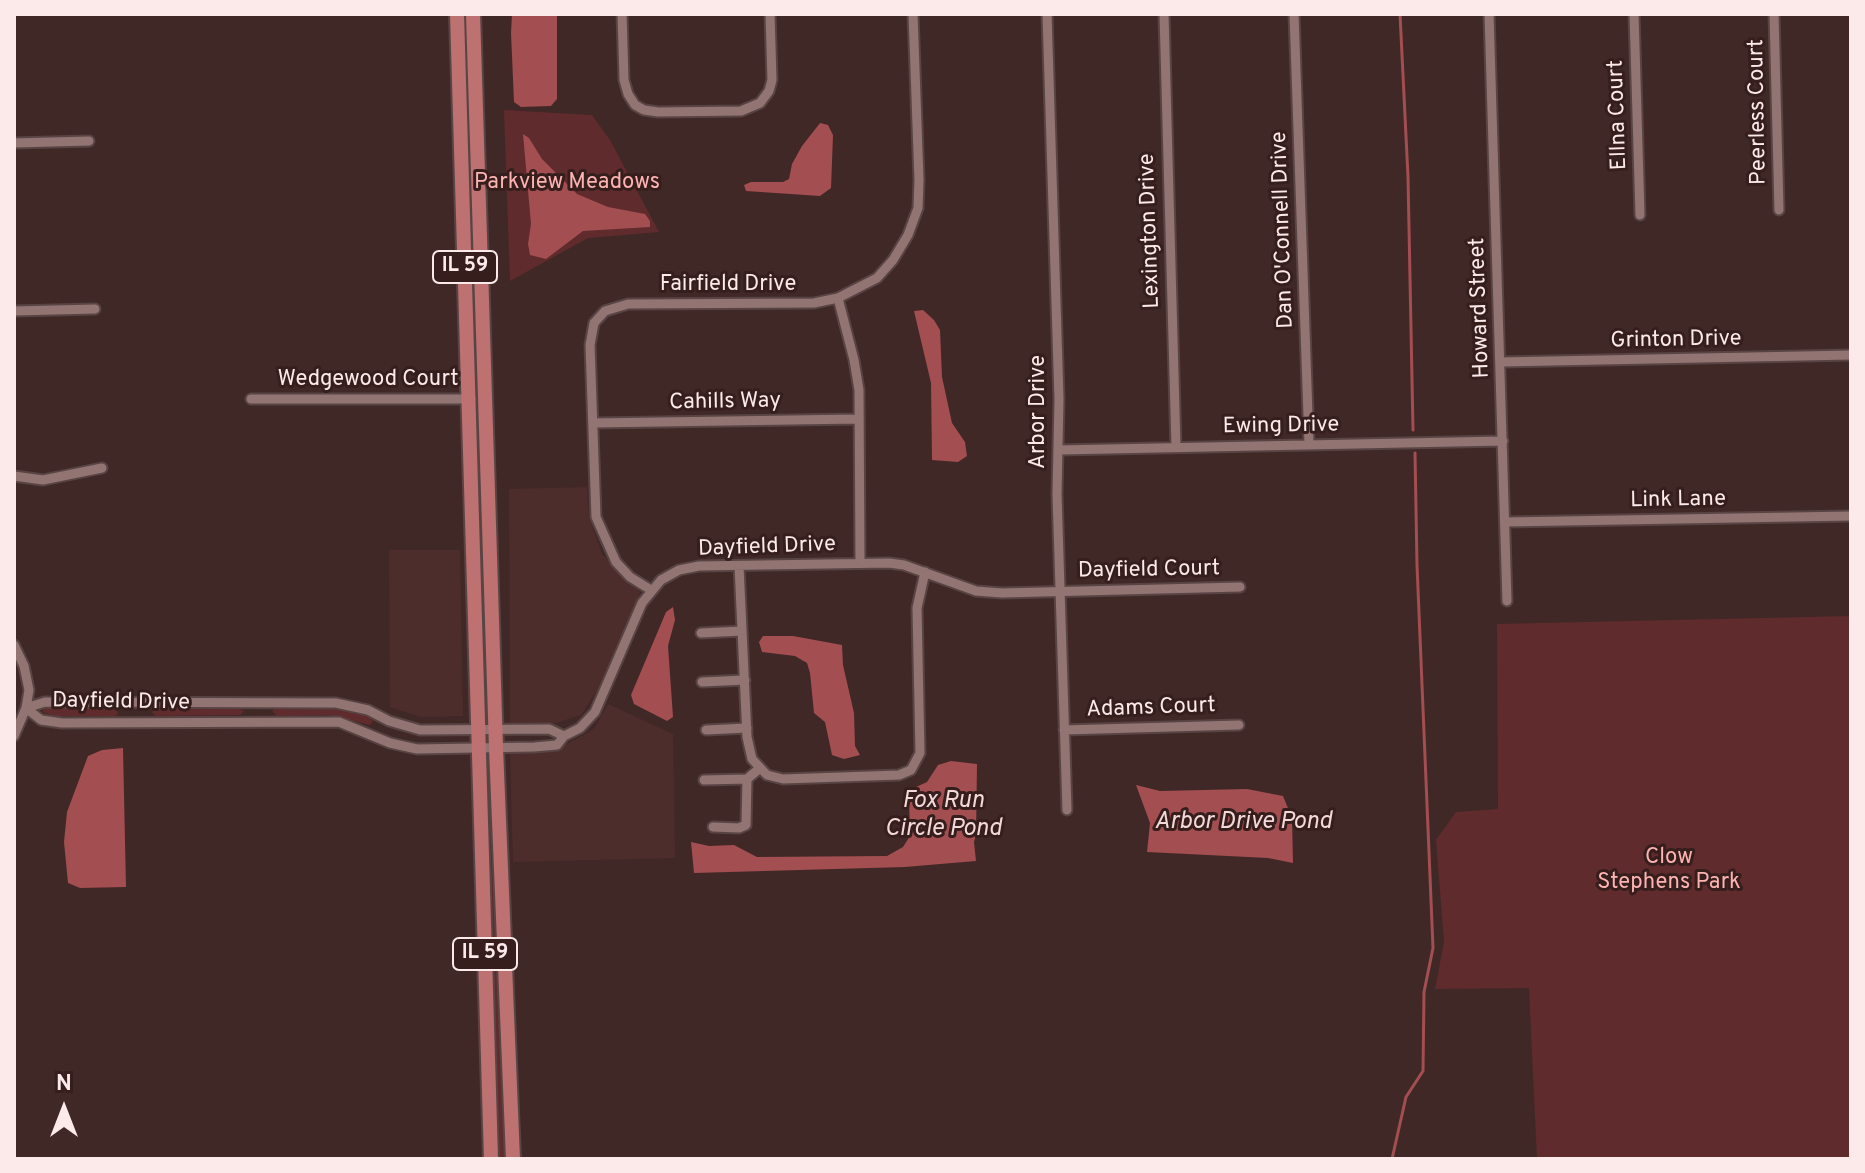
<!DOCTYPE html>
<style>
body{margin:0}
#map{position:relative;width:1865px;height:1173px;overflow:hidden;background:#402827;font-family:Overpass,sans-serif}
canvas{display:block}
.frame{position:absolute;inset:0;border:16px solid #fbeae9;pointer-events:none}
.north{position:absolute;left:24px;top:1069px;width:80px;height:80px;-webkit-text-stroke:6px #361e1d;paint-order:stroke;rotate:0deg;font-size:22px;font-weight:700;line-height:32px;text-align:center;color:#fbeae9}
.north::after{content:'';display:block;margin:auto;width:28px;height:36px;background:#fbeae9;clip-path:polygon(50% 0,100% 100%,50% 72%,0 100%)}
</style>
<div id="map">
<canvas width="1865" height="1173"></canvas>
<div class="frame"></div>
<div class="north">N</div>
</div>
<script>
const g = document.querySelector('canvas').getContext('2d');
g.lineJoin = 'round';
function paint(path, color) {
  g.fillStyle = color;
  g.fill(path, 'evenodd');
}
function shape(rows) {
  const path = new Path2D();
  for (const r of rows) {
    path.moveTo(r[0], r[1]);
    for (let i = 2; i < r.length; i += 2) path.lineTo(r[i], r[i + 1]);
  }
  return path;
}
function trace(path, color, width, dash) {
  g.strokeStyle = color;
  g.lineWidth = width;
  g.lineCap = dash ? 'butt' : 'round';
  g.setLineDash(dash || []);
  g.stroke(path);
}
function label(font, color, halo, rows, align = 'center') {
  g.font = font + ' Overpass,sans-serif';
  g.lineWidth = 6;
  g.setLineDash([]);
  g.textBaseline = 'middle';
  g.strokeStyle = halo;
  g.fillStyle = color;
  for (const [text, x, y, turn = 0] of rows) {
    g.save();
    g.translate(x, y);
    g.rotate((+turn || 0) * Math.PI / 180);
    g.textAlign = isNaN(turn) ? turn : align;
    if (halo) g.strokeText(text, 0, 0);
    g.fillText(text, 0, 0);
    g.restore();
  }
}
const built = shape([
 [587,487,589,517,602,554,640,592,598,689,581,715,553,724,510,727,509,489],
 [389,550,460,550,463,716,421,717,390,707],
 [608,704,673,734,675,858,513,862,510,750,558,749,594,729]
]);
const green = shape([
 [504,110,592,115,610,140,659,232,588,238,510,281],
 [465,121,468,121,473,171,480,379,474,379],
 [1851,616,1851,1159,1537,1159,1529,988,1435,989,1444,942,1436,840,1456,812,1498,809,1497,624],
 [46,707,114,708,118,713,116,716,56,716,42,712],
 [155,708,238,708,244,711,240,715,156,716,152,712],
 [276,708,342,709,366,715,373,721,370,725,329,715,277,716,272,711],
 [489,864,491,864,497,925,506,1159,497,1159]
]);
const water = shape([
 [512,14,557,14,557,99,551,106,521,107,514,102,511,33],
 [820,123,828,125,833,135,831,188,820,196,746,191,744,185,751,182,783,182,789,179,792,164,802,146],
 [523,134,529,138,542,159,577,194,608,207,645,214,650,221,650,227,583,231,546,259,530,255,528,244,531,224],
 [923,310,934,320,940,330,942,377,952,423,965,442,967,456,958,462,932,460,931,383,914,311],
 [673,607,675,620,668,646,673,717,667,721,634,704,631,695,666,612],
 [763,636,793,636,842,645,843,665,854,713,855,746,860,755,844,759,832,755,825,722,814,713,810,673,807,663,795,656,762,652,759,642],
 [123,748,126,887,80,888,68,883,64,842,67,812,88,756,102,750],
 [951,761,977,764,976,835,974,842,976,861,905,867,694,873,691,842,709,846,734,845,757,857,887,856,903,847,910,836,909,798,916,787,927,782,938,765],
 [1136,785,1160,791,1247,789,1283,796,1292,818,1293,863,1268,858,1147,852,1150,823]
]);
const stream = shape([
 [1400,14,1408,177,1413,430],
 [1392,1159,1406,1097,1423,1071,1424,992,1433,948,1417,565,1415,453]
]);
const street = shape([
 [622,14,624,80,628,94,635,105,644,110,658,112,741,111,760,103,769,91,772,80,770,14],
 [1047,14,1059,399,1057,494,1067,810],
 [1164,14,1176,447],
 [1294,14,1309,444],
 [1489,14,1507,601],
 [1634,14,1640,215],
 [1774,14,1779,210],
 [14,143,89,141],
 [838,298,854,360,859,390,860,563],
 [14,311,95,309],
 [1501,362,1851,355],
 [251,399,471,399],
 [593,423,858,419],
 [1059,450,1503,441],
 [14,476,43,480,102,468],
 [1506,522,1851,516],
 [739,566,747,737,752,759,767,775,783,779,899,775,911,770,920,753,917,608,925,572],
 [651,590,630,577,616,562,596,517,590,345,594,323,605,311,628,304,814,303,838,298,877,278,893,260,908,235,918,208,919,180,913,14],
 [701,633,742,631],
 [14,645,24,666,29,690,26,708,14,736],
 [702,682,745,680],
 [26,708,41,720,62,723,339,722,390,743,417,749,534,747,557,745,564,736,580,728,595,712,642,603,661,580,679,570,699,566,889,563,904,565,976,591,1002,593,1240,587],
 [26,708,45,702,336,703,368,710,389,721,420,730,549,729,564,736],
 [706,730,747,728],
 [1064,730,1239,725],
 [704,780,747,779],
 [713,827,739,828,746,825,747,779,760,768]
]);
const primary = shape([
 [457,14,491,1159],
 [473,14,496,748,513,1159]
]);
const shields = [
 [465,267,64],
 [485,954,64]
];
const shieldNames = [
 ["IL 59",465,267],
 ["IL 59",485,954]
];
const streetNames = [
 ["Peerless Court",1759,112,-91],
 ["Ellna Court",1619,115,-92],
 ["Dan O'Connell Drive",1284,230,-92],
 ["Lexington Drive",1151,231,-92],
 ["Fairfield Drive",728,286],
 ["Howard Street",1481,308,-92],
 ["Grinton Drive",1676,341,-1],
 ["Wedgewood Court",368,381],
 ["Cahills Way",725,403,-1],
 ["Arbor Drive",1040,412,-90],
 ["Ewing Drive",1281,427,-1],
 ["Link Lane",1678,501,-1],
 ["Dayfield Drive",767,548,-2],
 ["Dayfield Court",1149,571,-1],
 ["Dayfield Drive",121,703,1],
 ["Adams Court",1151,709,-2]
];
const parkNames = [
 ["Parkview Meadows",567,184],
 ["Clow",1669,859],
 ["Stephens Park",1669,884]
];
const waterNames = [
 ["Fox Run",943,802],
 ["Circle Pond",943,830],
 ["Arbor Drive Pond",1243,823]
];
paint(built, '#4d2c2c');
paint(green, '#602b2c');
paint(water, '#a34e50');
trace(stream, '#a34e50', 3);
trace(street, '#594444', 13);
trace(primary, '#594444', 18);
trace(street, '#927473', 9);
trace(primary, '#be7171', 14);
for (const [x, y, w] of shields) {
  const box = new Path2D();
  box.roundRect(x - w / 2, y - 16, w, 32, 6);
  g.fillStyle = '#361e1d';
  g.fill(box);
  trace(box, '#fbeae9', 2);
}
label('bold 20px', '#fbeae9', null, shieldNames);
label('22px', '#fbeae9', '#361e1d', streetNames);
label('22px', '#fcb3b2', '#361e1d', parkNames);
label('italic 24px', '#f3d9d8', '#361e1d', waterNames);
</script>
